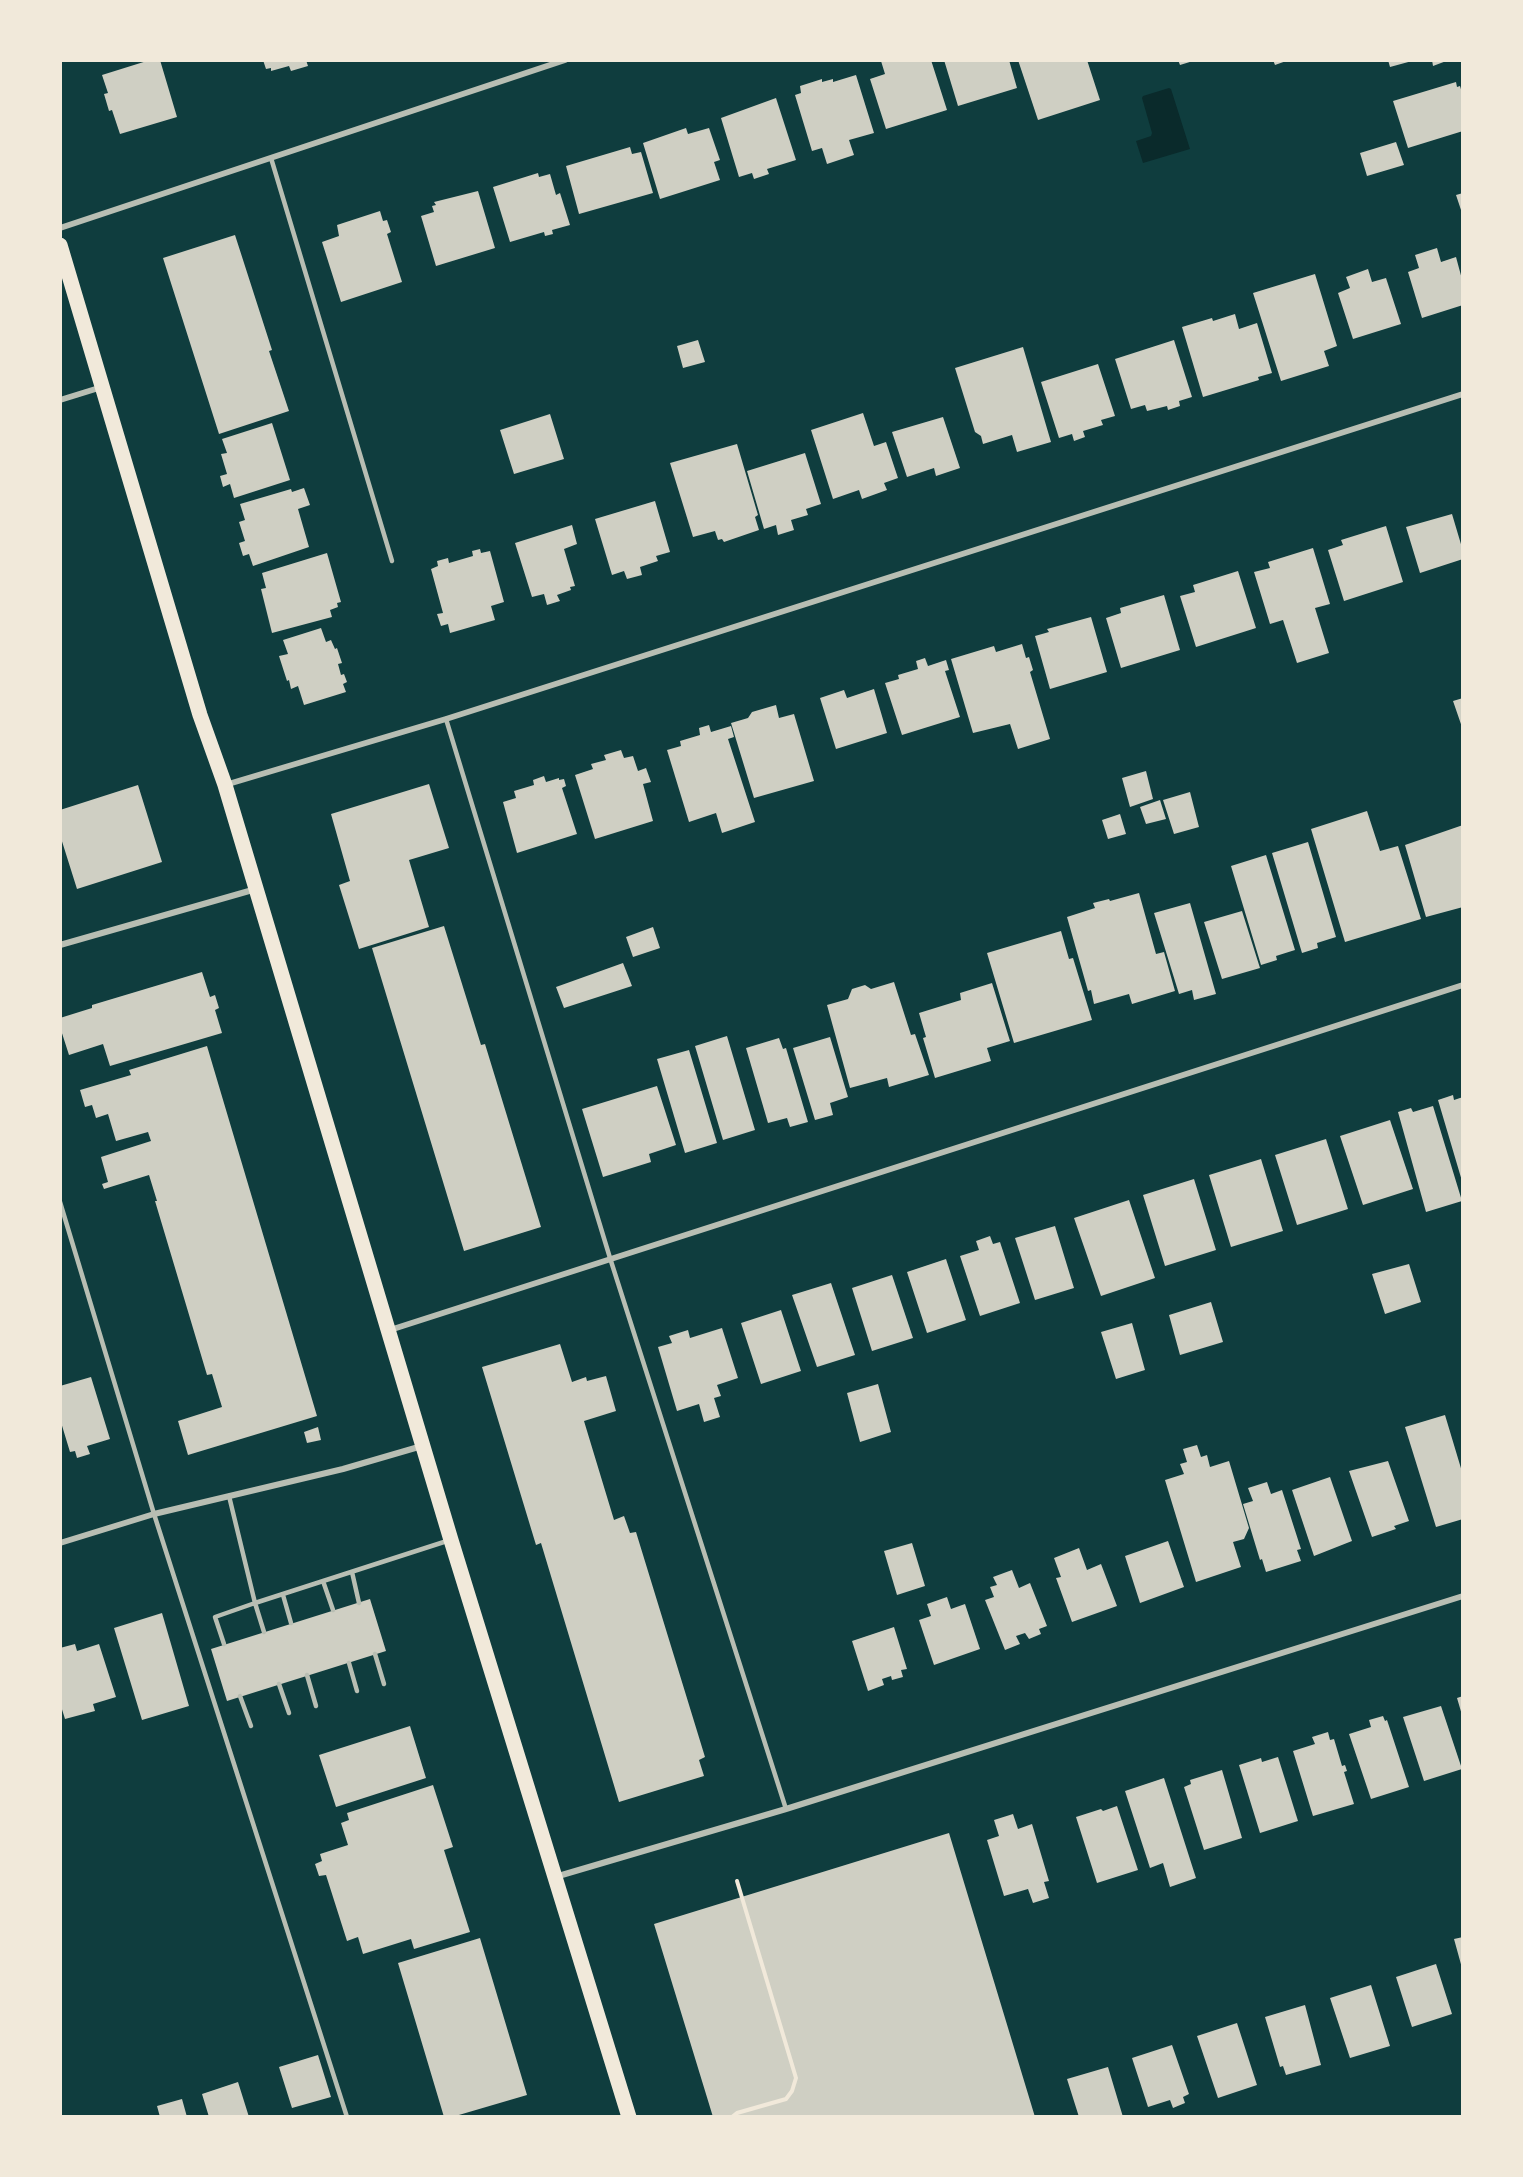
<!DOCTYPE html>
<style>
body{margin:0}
#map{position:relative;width:1523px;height:2177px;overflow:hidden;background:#0f3d3e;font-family:Ubuntu,sans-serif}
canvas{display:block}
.frame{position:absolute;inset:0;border:62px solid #f1e9da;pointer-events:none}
</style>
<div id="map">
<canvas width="1523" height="2177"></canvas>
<div class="frame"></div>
</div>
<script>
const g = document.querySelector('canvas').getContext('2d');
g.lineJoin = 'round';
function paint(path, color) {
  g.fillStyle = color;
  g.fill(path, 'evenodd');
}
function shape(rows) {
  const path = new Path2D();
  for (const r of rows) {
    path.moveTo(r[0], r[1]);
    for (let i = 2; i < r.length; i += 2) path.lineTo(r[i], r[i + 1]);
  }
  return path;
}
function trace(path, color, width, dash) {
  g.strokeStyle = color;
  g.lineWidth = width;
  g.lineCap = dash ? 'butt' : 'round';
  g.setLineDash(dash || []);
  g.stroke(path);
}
const water = shape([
 [1169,88,1171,89,1190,149,1143,163,1136,141,1151,136,1152,133,1142,98,1143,96]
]);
const building = shape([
 [150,60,160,60,177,117,120,134,112,110,109,111,104,94,108,93,102,75],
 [263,60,306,60,308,66,291,71,289,66,271,71,271,68,266,69],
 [883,60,931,60,947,110,886,129,870,79,885,74,881,61],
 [944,60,1009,60,1017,88,958,106],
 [1018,60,1087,60,1100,100,1038,120],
 [1178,60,1193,60,1193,61,1180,65],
 [1273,60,1289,60,1275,65],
 [1388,60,1412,60,1412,61,1390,67],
 [1432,60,1449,60,1433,66],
 [856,75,874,133,849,140,854,155,827,164,822,148,812,151,795,95,801,93,800,86,822,79,822,82,833,79,833,82],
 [1456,82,1457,87,1460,86,1463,96,1463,131,1408,148,1393,101],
 [776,98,796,160,767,169,769,174,754,179,752,173,739,177,721,118],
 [686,128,688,134,709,128,720,160,714,162,720,180,660,199,643,143],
 [1396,142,1404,165,1367,176,1360,153],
 [630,147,632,154,641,152,653,193,579,214,566,166],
 [538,173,539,177,550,174,556,195,560,193,570,225,552,230,553,234,545,236,544,232,510,242,493,187],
 [478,191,495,248,436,266,421,216,434,212,432,206,436,205,434,202],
 [1463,193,1463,216,1456,195],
 [380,211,383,221,387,220,391,232,387,234,402,282,341,302,322,242,339,236,337,225],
 [235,235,272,350,269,351,289,411,219,434,163,258],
 [1437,248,1441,262,1456,257,1463,283,1463,305,1422,318,1408,272,1419,268,1415,255],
 [1368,269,1372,282,1386,278,1401,324,1353,339,1338,293,1350,288,1346,277],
 [1315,274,1337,346,1324,351,1329,366,1281,381,1253,293],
 [1235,314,1239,329,1257,323,1272,373,1258,377,1259,380,1203,397,1182,327,1212,318,1213,321],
 [698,340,705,362,683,368,677,346],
 [1174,340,1192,397,1179,401,1180,406,1168,410,1167,406,1147,411,1145,405,1131,409,1115,359],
 [1023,347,1051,442,1017,452,1012,435,983,444,981,436,975,432,955,368],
 [1098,364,1115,416,1101,420,1103,425,1083,431,1085,437,1074,441,1072,434,1059,438,1041,382],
 [863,413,874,446,886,442,898,478,884,483,887,490,862,499,859,490,833,499,811,430],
 [550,414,564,459,514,474,500,430],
 [943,417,960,468,936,476,934,468,907,477,892,432],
 [272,423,290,480,234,498,230,484,223,487,220,476,227,474,221,454,227,453,222,439],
 [737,444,758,515,755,517,759,530,724,542,722,539,718,540,715,531,693,537,670,463],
 [805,453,821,504,806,509,808,515,791,520,794,530,778,535,776,525,764,529,747,471],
 [304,488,310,505,298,509,309,547,253,566,249,554,243,556,239,543,245,541,239,522,245,520,240,504,291,489,292,492],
 [655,501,670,552,656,556,658,561,640,567,642,575,627,579,624,571,612,575,595,519],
 [1452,514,1463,551,1463,559,1420,573,1406,527],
 [572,525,577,544,564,549,575,586,570,587,571,590,557,595,560,601,547,605,544,594,532,597,515,543],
 [1386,526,1403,582,1344,601,1328,550,1343,545,1341,540],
 [1313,548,1330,604,1315,608,1329,653,1297,663,1283,620,1270,624,1254,572,1270,568,1268,562],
 [480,549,481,553,490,551,504,602,491,606,495,620,450,633,448,624,441,626,437,614,443,613,431,569,438,566,437,561,448,558,449,563,473,556,472,551],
 [327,553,341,602,337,603,338,607,330,610,332,617,272,633,261,589,266,588,262,573],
 [1238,571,1256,628,1196,647,1180,596,1195,592,1193,585],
 [1164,595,1180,650,1121,668,1106,618,1121,613,1120,608],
 [1091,617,1107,672,1050,689,1035,636,1049,632,1047,629],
 [321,628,326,642,331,640,335,649,337,648,342,663,338,664,341,675,344,674,347,682,343,684,346,692,304,705,298,686,291,689,289,680,287,681,279,656,288,654,283,640],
 [1022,644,1026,658,1029,657,1033,670,1030,672,1050,739,1018,749,1010,724,973,733,951,659,994,646,996,652],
 [925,658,928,666,946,660,949,670,945,671,960,717,902,735,885,683,899,679,898,675,918,669,916,661],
 [874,689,887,733,836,749,820,698,844,690,847,698],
 [1463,698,1463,730,1453,701],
 [776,705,779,718,794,714,814,781,754,798,731,723,748,718,752,712],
 [709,725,711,732,731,726,734,737,728,739,755,822,722,833,716,813,689,822,667,750,681,746,680,741,700,735,699,728],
 [621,750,624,758,633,756,638,771,646,768,651,782,643,784,653,821,595,839,575,775,593,769,591,764,606,760,604,755],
 [1146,771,1153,799,1130,807,1122,778],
 [544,776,546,782,559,778,559,780,564,779,566,786,562,788,577,834,517,853,503,802,516,798,514,791,534,785,533,780],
 [429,784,449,848,409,860,429,927,359,949,339,885,350,881,331,814],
 [138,785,162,862,77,889,60,835,60,810],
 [1190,792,1199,827,1174,834,1163,800],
 [1160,800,1166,819,1146,824,1140,807],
 [1367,811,1380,851,1398,846,1421,919,1345,942,1311,829],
 [1120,814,1126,834,1108,839,1102,820],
 [1463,825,1463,907,1426,917,1405,845],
 [1308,842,1336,937,1317,943,1318,948,1302,953,1272,853],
 [1266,855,1295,950,1276,956,1277,960,1261,965,1231,866],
 [1139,893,1156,954,1164,952,1175,991,1132,1004,1129,994,1094,1004,1091,990,1088,991,1067,917,1095,908,1093,903,1109,899,1110,901],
 [1190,903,1216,994,1194,1000,1192,990,1179,994,1154,913],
 [1242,911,1260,968,1222,979,1204,922],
 [444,926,481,1045,485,1044,541,1227,464,1251,372,948],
 [653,927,660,948,633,957,626,937],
 [1061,931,1069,959,1073,958,1092,1020,1014,1043,987,953],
 [623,963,632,986,564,1008,556,987],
 [202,972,210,997,215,995,219,1008,215,1010,222,1033,110,1066,103,1044,69,1055,60,1027,60,1018,92,1008,92,1005],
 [894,982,911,1035,915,1034,929,1075,889,1087,887,1078,850,1088,827,1005,848,999,852,989,865,985,871,989],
 [992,983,1010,1041,987,1048,991,1061,935,1078,923,1038,926,1037,919,1013,961,1000,960,993],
 [727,1036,755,1130,723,1140,695,1046],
 [830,1037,848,1097,830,1103,833,1115,815,1120,793,1048],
 [779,1038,783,1049,786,1048,808,1122,790,1127,787,1118,768,1123,746,1048],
 [207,1046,317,1416,188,1455,178,1421,222,1407,212,1374,207,1375,155,1201,157,1201,149,1175,104,1189,102,1184,108,1182,101,1157,151,1141,148,1132,116,1141,108,1114,96,1118,92,1105,85,1107,80,1090,131,1075,129,1070],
 [689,1050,717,1143,685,1153,657,1059],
 [657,1086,676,1145,649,1154,651,1162,603,1177,582,1109],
 [1453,1095,1454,1100,1463,1097,1462,1181,1438,1100],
 [1433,1106,1462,1201,1426,1212,1398,1112,1411,1108,1413,1112],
 [1390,1120,1413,1189,1363,1205,1340,1136],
 [1326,1139,1348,1209,1297,1225,1275,1155],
 [1261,1159,1283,1231,1231,1247,1209,1175],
 [1194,1179,1216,1250,1165,1266,1143,1195],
 [1129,1200,1155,1278,1101,1296,1074,1218],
 [1055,1226,1074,1288,1035,1300,1015,1238],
 [990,1236,993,1244,1000,1242,1020,1303,980,1316,960,1256,979,1250,976,1241],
 [946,1259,966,1320,927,1333,907,1272],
 [1409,1264,1421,1302,1385,1314,1372,1274],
 [892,1275,913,1338,872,1351,852,1288],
 [831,1283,855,1355,817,1367,792,1295],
 [1211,1302,1223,1342,1180,1355,1169,1315],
 [781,1310,801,1371,761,1384,741,1323],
 [1132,1323,1145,1370,1116,1379,1101,1332],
 [722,1328,738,1378,717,1385,721,1396,714,1398,720,1417,704,1422,699,1404,677,1411,658,1347,672,1343,669,1336,688,1330,690,1338],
 [560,1344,572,1382,586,1377,587,1381,606,1376,616,1411,584,1421,614,1520,624,1516,630,1533,636,1532,705,1757,699,1760,704,1776,619,1802,541,1543,536,1545,482,1367],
 [91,1377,110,1439,87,1446,90,1454,77,1458,75,1451,70,1452,60,1419,60,1386],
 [878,1384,891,1432,860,1442,847,1393],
 [1445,1415,1463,1475,1463,1519,1436,1527,1405,1427],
 [318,1427,321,1440,307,1443,304,1432],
 [1197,1445,1201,1457,1207,1455,1210,1467,1229,1461,1249,1528,1244,1539,1233,1542,1241,1567,1196,1582,1165,1480,1184,1474,1180,1464,1187,1462,1183,1449],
 [1388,1461,1409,1521,1394,1526,1396,1529,1372,1537,1349,1471],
 [1330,1477,1352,1541,1314,1556,1292,1490],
 [1267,1482,1271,1494,1282,1490,1301,1549,1297,1550,1301,1561,1266,1572,1262,1559,1260,1560,1243,1504,1253,1501,1248,1488],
 [1168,1541,1184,1587,1140,1603,1125,1556],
 [912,1543,925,1586,897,1595,884,1551],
 [1079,1548,1087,1570,1101,1564,1117,1606,1072,1622,1056,1578,1061,1577,1054,1558],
 [1012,1570,1019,1588,1030,1583,1047,1626,1039,1629,1041,1634,1029,1639,1025,1633,1016,1636,1020,1644,1005,1650,985,1600,994,1597,990,1587,997,1585,993,1577],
 [947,1597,951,1609,965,1604,980,1649,934,1665,919,1620,931,1616,927,1604],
 [370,1599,386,1651,227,1701,211,1649],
 [162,1613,189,1706,142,1720,114,1628],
 [894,1627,907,1669,901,1670,903,1677,892,1680,891,1676,882,1679,884,1685,868,1691,852,1641],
 [75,1644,77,1651,99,1644,116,1697,93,1704,95,1711,65,1719,60,1703,60,1648],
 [1463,1696,1463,1715,1462,1715,1457,1698],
 [1441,1706,1462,1769,1424,1781,1403,1717],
 [1383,1716,1385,1721,1387,1720,1409,1787,1371,1799,1349,1734,1371,1727,1369,1720],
 [410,1726,426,1778,336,1807,319,1755],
 [1328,1732,1330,1740,1334,1739,1342,1766,1345,1765,1347,1771,1344,1772,1354,1804,1313,1816,1293,1751,1315,1744,1312,1737],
 [1278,1757,1298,1821,1260,1833,1239,1765,1261,1758,1262,1762],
 [1222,1770,1242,1838,1204,1850,1184,1787,1191,1784,1190,1780],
 [1164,1778,1196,1878,1170,1887,1163,1863,1150,1868,1125,1791],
 [433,1785,453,1847,444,1850,470,1932,414,1949,411,1939,363,1954,358,1937,347,1941,326,1875,319,1876,315,1864,322,1861,320,1854,348,1845,341,1823,349,1820,347,1813],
 [1117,1806,1138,1870,1097,1883,1076,1817,1101,1809,1103,1811],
 [1013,1814,1018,1829,1032,1824,1049,1881,1044,1882,1049,1898,1033,1903,1028,1889,1004,1896,987,1840,999,1836,994,1820],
 [949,1833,1035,2117,713,2117,654,1924],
 [1463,1937,1463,1968,1462,1968,1454,1939],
 [480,1938,527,2095,452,2117,444,2117,398,1963],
 [1436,1964,1452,2014,1412,2027,1396,1977],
 [1371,1985,1390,2046,1350,2058,1330,1998],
 [1305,2005,1321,2065,1286,2075,1283,2066,1280,2067,1265,2017],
 [1237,2023,1257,2085,1218,2098,1197,2036],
 [1172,2045,1189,2094,1183,2097,1185,2103,1173,2108,1170,2100,1148,2107,1132,2058],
 [318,2055,331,2097,292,2108,279,2067],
 [1108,2067,1123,2117,1079,2117,1067,2079],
 [238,2082,249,2117,209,2117,202,2094],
 [182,2099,187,2117,160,2117,157,2106]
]);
const path = shape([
 [732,2117,737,2113,786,2099,792,2091,796,2078,737,1881]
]);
const service = shape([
 [271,158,392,561],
 [446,719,610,1258,786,1809],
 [60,1202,154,1514,347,2117],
 [229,1496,255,1603,447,1541],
 [352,1572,359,1603],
 [323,1581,333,1610],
 [283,1595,291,1623],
 [224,1644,215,1617,255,1603,264,1632],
 [375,1654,384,1684],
 [349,1663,357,1691],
 [307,1675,316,1706],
 [279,1684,289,1713],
 [240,1696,251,1726]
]);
const minor = shape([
 [60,228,565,60],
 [60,400,102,387],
 [225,785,446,719,1463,394],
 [60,945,256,889],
 [390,1330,1463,985],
 [60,1543,154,1514,343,1469,422,1446],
 [555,1877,786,1809,1463,1596]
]);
const primary = shape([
 [60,245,200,715,225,785,451,1540,629,2117]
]);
paint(water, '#0a2a2b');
paint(building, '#cfcfc3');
trace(path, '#f1e9da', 4);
trace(service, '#b8beb3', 4.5);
trace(minor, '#b8beb3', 6);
trace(primary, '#f1e9da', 15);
</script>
